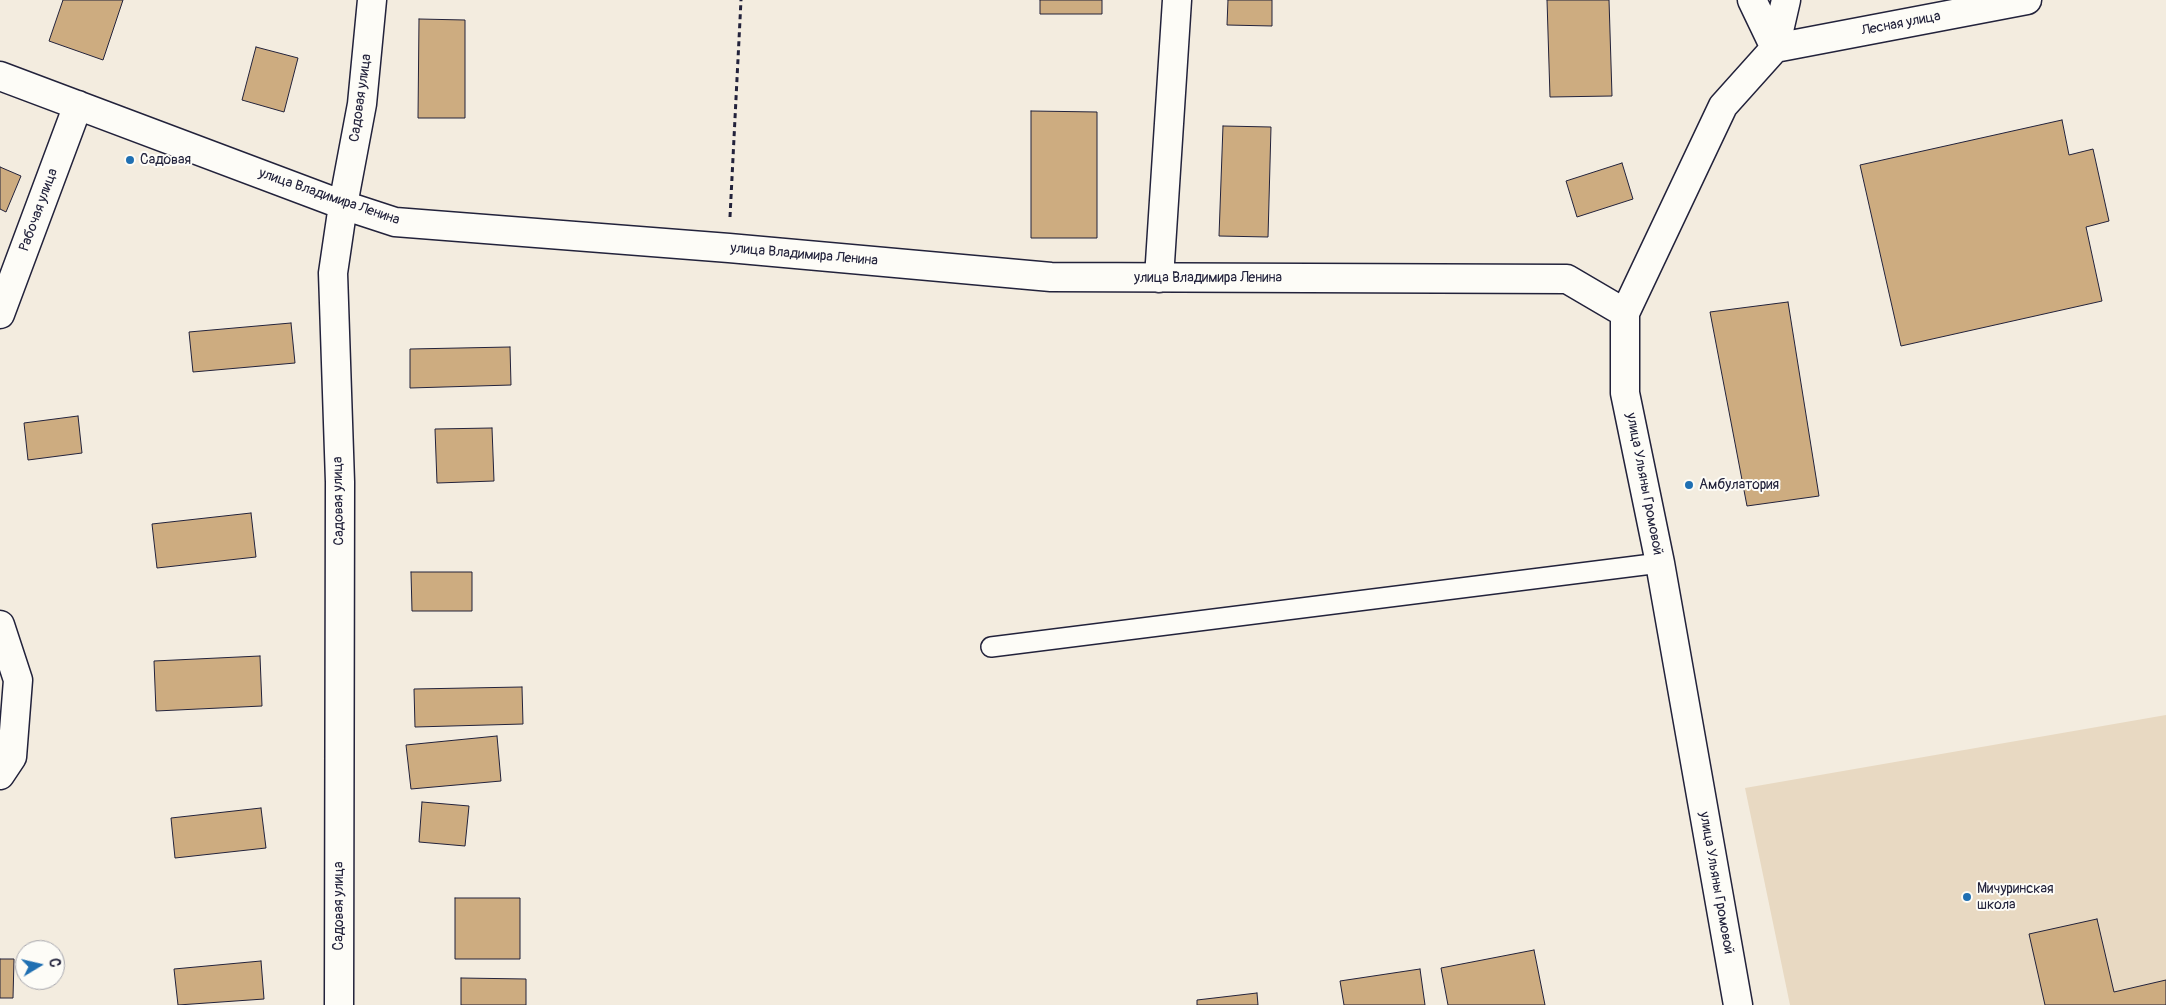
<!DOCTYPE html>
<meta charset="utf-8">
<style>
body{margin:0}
#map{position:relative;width:2166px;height:1005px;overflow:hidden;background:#f3ecdf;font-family:Pangolin,sans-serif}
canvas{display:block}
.north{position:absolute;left:15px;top:940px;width:50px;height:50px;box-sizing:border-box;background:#fdfcf7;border:1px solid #a5a5ac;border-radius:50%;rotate:81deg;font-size:14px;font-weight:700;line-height:20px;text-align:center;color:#22223b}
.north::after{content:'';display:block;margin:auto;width:18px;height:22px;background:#1f6fb2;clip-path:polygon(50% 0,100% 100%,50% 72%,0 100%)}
</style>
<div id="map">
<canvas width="2166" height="1005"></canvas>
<div class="north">С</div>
</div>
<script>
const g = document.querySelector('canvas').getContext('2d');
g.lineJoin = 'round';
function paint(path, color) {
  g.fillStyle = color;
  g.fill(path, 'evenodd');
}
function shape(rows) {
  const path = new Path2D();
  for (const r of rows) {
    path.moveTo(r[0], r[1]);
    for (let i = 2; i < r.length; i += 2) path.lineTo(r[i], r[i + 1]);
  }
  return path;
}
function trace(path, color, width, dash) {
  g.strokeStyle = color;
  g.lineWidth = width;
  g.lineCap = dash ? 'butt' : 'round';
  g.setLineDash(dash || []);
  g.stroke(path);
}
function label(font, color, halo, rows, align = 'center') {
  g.font = font + ' Pangolin,sans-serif';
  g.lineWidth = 4;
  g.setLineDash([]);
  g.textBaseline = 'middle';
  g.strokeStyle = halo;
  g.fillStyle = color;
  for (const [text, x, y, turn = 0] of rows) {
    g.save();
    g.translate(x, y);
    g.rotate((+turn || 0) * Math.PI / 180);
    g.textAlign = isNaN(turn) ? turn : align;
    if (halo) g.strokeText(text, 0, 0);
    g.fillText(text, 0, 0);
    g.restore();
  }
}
const built = shape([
 [2166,715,2166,1005,1790,1005,1745,788]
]);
const building = shape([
 [63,0,123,0,103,60,49,41,63,0],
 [1040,0,1102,0,1102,14,1040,14,1040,0],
 [1228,0,1272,0,1272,26,1227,25,1228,0],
 [1547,0,1609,0,1612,96,1550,97,1547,0],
 [419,19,465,20,465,118,418,118,419,19],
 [256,47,298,58,284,112,242,100,256,47],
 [1031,111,1097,112,1097,238,1031,238,1031,111],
 [2062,120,2069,155,2093,149,2109,221,2086,227,2102,301,1901,346,1860,165,2062,120],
 [1223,126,1271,127,1268,237,1219,236,1223,126],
 [1622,163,1633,199,1577,217,1566,181,1622,163],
 [0,167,21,176,6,212,0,209,0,167],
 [1788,302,1819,496,1747,506,1710,312,1788,302],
 [291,323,295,363,193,372,189,332,291,323],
 [510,347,511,385,410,388,410,349,510,347],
 [78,416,82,453,28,460,24,423,78,416],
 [492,428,494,481,437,483,435,429,492,428],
 [251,513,256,557,157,568,152,524,251,513],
 [411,572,472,572,472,611,412,611,411,572],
 [260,656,262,706,156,711,154,661,260,656],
 [522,687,523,724,415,727,414,689,522,687],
 [497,736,501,781,411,789,406,745,497,736],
 [422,802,469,806,465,846,419,842,422,802],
 [261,808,266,848,175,858,171,818,261,808],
 [455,898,520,898,520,959,455,959,455,898],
 [2097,919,2114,992,2166,980,2166,1005,2045,1005,2029,934,2097,919],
 [1534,950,1545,1005,1448,1005,1441,968,1534,950],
 [0,959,14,959,13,998,0,998,0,959],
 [261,961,264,999,178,1005,174,969,261,961],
 [1420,969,1425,1005,1344,1005,1340,981,1420,969],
 [461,978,526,979,526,1005,461,1005,461,978],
 [1257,993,1258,1005,1197,1005,1197,1000,1257,993]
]);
const path = shape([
 [730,217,741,0]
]);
const service = shape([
 [991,647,1660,563]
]);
const minor = shape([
 [1752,0,1775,48,2027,0],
 [0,76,343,205,395,222,729,248,1051,277,1567,279,1625,313],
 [1159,278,1177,0],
 [0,314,78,105],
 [0,625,18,680,12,757,0,775],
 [339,1005,340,482,333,273,343,205,362,104,372,0],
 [1738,1005,1660,563,1625,393,1625,313,1723,106,1775,48,1786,0]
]);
const markers = [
 [130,160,5,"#1f6fb2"],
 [1689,485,5,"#1f6fb2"],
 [1967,897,5,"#1f6fb2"]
];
const streetNames = [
 ["Лесная улица",1901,24,-11],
 ["Садовая улица",361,98,-82],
 ["улица Владимира Ленина",329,197,19],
 ["Рабочая улица",39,210,-70],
 ["улица Владимира Ленина",804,255,5],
 ["улица Владимира Ленина",1208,278],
 ["улица Ульяны Громовой",1644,484,79],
 ["Садовая улица",339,501,-91],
 ["улица Ульяны Громовой",1716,883,80],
 ["Садовая улица",339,906,-90]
];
const poiNames = [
 ["Садовая",140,160],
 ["Амбулатория",1699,485],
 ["Мичуринская",1977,889],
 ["школа",1977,905]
];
paint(built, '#e8d9c2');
paint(building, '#cdac80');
trace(building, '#22223b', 1);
trace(service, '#22223b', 22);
trace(minor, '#22223b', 31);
trace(path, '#22223b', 3, [5, 4]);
trace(service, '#fdfcf7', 19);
trace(minor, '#fdfcf7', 28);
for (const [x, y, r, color] of markers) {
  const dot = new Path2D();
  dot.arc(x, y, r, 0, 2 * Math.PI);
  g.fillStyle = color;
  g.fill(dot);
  trace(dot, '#fdfcf7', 2);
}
label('14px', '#22223b', '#fdfcf7', streetNames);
label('14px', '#22223b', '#fdfcf7', poiNames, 'left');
</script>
